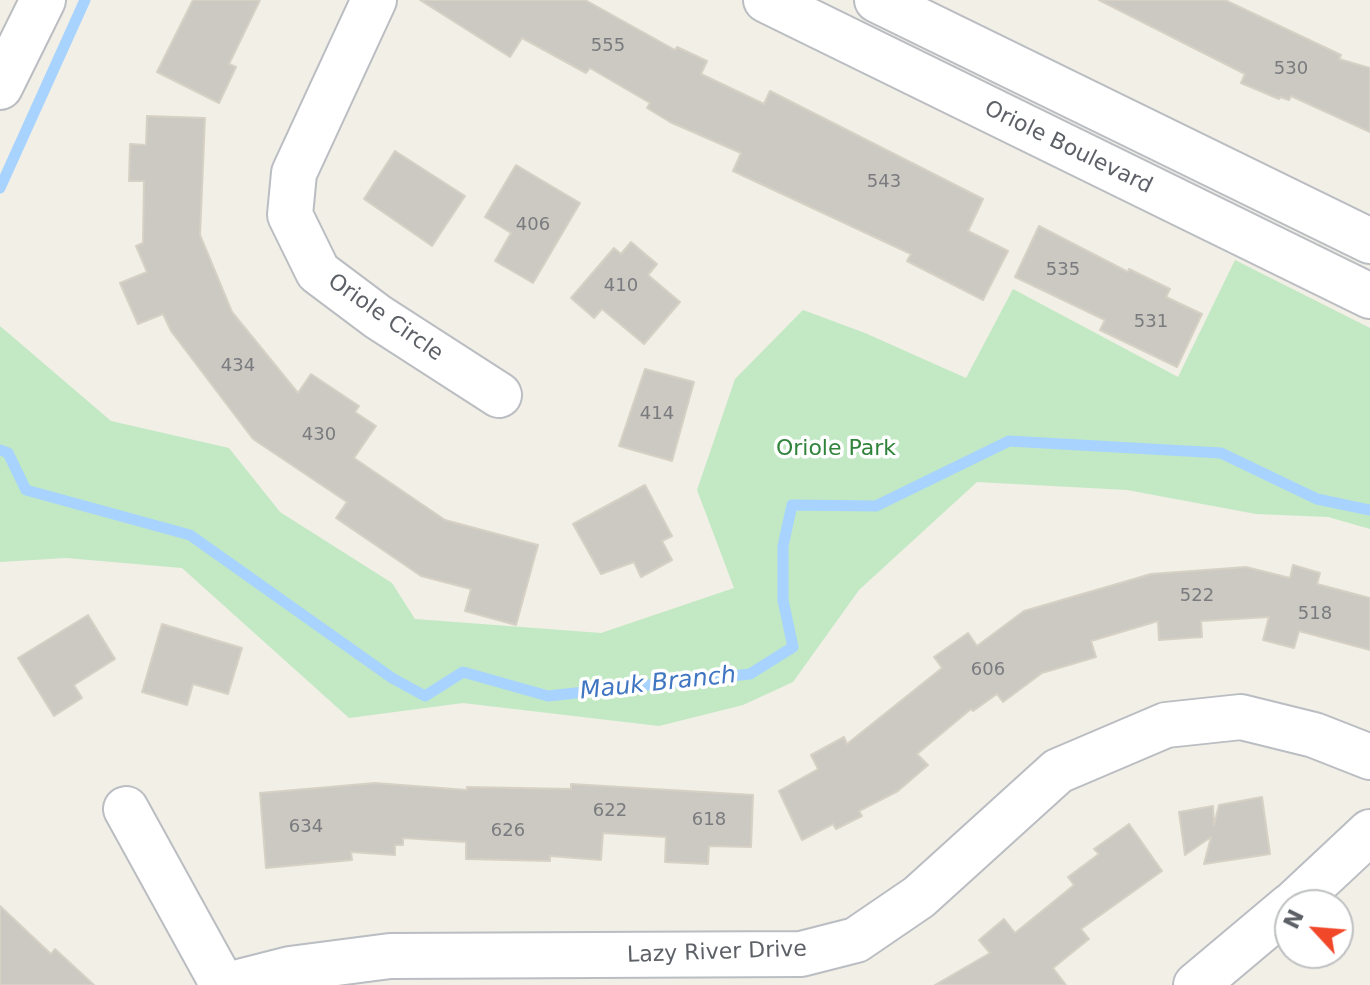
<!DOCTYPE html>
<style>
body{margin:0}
#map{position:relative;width:1370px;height:985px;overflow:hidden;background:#f1efe6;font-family:"DejaVu Sans",sans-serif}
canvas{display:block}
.north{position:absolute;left:1274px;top:889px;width:80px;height:80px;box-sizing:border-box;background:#fff;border:2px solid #bec0c2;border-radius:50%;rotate:296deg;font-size:22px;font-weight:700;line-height:32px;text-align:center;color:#5d6167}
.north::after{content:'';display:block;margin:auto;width:28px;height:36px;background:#f2482a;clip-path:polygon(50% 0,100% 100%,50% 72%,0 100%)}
</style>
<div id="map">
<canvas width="1370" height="985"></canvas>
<div class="north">N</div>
</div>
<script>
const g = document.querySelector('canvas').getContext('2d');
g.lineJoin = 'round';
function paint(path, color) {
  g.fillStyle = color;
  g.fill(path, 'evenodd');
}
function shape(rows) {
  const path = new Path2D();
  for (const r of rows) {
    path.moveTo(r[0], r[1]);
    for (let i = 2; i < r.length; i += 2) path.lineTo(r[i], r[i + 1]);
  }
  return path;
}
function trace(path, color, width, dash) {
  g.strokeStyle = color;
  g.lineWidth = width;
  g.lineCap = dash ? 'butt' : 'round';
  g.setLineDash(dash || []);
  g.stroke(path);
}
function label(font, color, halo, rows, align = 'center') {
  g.font = font + ' "DejaVu Sans",sans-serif';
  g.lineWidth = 7;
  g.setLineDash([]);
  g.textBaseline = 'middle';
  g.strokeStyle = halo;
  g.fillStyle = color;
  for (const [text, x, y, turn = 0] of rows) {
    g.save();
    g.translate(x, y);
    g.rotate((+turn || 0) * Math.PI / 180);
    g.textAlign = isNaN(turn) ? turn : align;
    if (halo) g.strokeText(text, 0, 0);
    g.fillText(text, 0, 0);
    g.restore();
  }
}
const green = shape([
 [1235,260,1370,328,1370,529,1328,517,1256,514,1127,490,977,482,859,590,793,682,743,705,659,726,463,703,349,718,182,568,66,558,0,562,0,326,111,421,229,448,280,512,392,583,415,619,601,633,734,588,697,490,735,379,803,310,865,333,966,378,1013,289,1178,377]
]);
const stream = shape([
 [0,188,85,0],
 [0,450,8,453,26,490,190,535,392,678,425,696,463,672,548,696,750,674,793,647,783,600,783,546,792,505,876,506,1009,441,1221,453,1317,499,1370,510]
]);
const building = shape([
 [193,0,260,0,229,64,236,67,219,103,157,72,193,0],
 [420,0,585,0,675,50,677,47,707,61,701,74,764,104,770,91,983,199,968,231,1008,251,983,300,907,261,911,254,733,171,741,153,670,122,647,108,650,103,590,68,586,73,522,38,510,57,420,0],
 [1099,0,1225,0,1341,55,1339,59,1370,68,1370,132,1291,96,1289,100,1280,97,1279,99,1241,83,1245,74,1099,0],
 [147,116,205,118,200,235,232,312,298,393,311,374,359,406,355,412,376,426,354,458,445,520,538,545,516,625,465,611,471,589,421,576,336,518,347,502,253,439,171,331,163,314,138,324,120,283,147,272,136,246,143,243,144,181,129,181,130,144,146,145,147,116],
 [395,151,465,196,432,246,364,199,395,151],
 [516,165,580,203,533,283,495,261,511,233,485,217,516,165],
 [1039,226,1128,272,1129,269,1170,289,1166,297,1202,314,1177,367,1100,330,1105,320,1015,277,1039,226],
 [631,242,657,264,648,275,680,302,644,344,602,309,594,318,571,298,614,248,621,254,631,242],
 [645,369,694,382,672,461,619,446,645,369],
 [645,485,672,536,662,541,672,560,641,577,634,562,601,574,573,524,645,485],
 [1293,565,1320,573,1317,584,1370,598,1370,650,1299,631,1294,648,1263,640,1269,617,1201,621,1202,637,1159,640,1158,621,1091,641,1096,657,1042,673,1003,702,997,694,973,711,971,709,917,754,928,765,898,791,859,811,862,816,836,829,833,824,802,840,779,791,818,769,811,755,844,737,847,744,942,668,934,657,968,633,977,646,1024,611,1151,574,1246,567,1290,578,1293,565],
 [88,615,115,659,74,685,82,698,54,716,18,658,88,615],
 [162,624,242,648,228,694,193,684,187,705,142,692,162,624],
 [375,783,467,790,467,787,571,789,571,784,753,795,751,847,709,846,708,864,665,862,666,837,603,833,601,860,550,856,550,861,466,859,466,842,403,838,403,845,395,845,395,855,351,852,352,860,266,868,260,793,375,783],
 [1262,797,1270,854,1204,864,1211,837,1185,855,1179,812,1213,806,1214,825,1219,805,1262,797],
 [1129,824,1162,871,1081,929,1089,939,1053,968,1066,985,935,985,990,953,979,940,1004,919,1015,933,1074,885,1068,877,1099,854,1094,849,1129,824],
 [0,906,51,954,55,949,94,985,0,985,0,906]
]);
const minor = shape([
 [374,0,294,173,290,215,318,272,378,317,499,395],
 [766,0,1370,296],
 [877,0,1370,241],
 [0,87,43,0],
 [126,809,223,985],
 [1292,905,1370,832],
 [227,985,290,969,390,956,801,954,856,940,919,897,1058,771,1166,725,1241,717,1314,735,1370,757],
 [1196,985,1290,906]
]);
const numberNames = [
 ["555",608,46],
 ["530",1291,69],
 ["543",884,182],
 ["406",533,225],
 ["535",1063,270],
 ["410",621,286],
 ["531",1151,322],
 ["434",238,366],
 ["414",657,414],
 ["430",319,435],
 ["522",1197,596],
 ["518",1315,614],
 ["606",988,670],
 ["622",610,811],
 ["618",709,820],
 ["634",306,827],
 ["626",508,831]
];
const streetNames = [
 ["Oriole Boulevard",1068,148,26],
 ["Oriole Circle",385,318,35],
 ["Lazy River Drive",717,953,-2]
];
const parkNames = [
 ["Oriole Park",836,449]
];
const waterNames = [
 ["Mauk Branch",658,684,-6]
];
paint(green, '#c2e9c4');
trace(stream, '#a8d3ff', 11);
paint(building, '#ccc9c3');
trace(building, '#d6d1c4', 2);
trace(minor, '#babdc2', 48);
trace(minor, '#fff', 44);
label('18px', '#797b7e', null, numberNames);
label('22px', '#5d6167', '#fff', streetNames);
label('22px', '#30833a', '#fff', parkNames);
label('italic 24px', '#4076c1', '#fff', waterNames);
</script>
